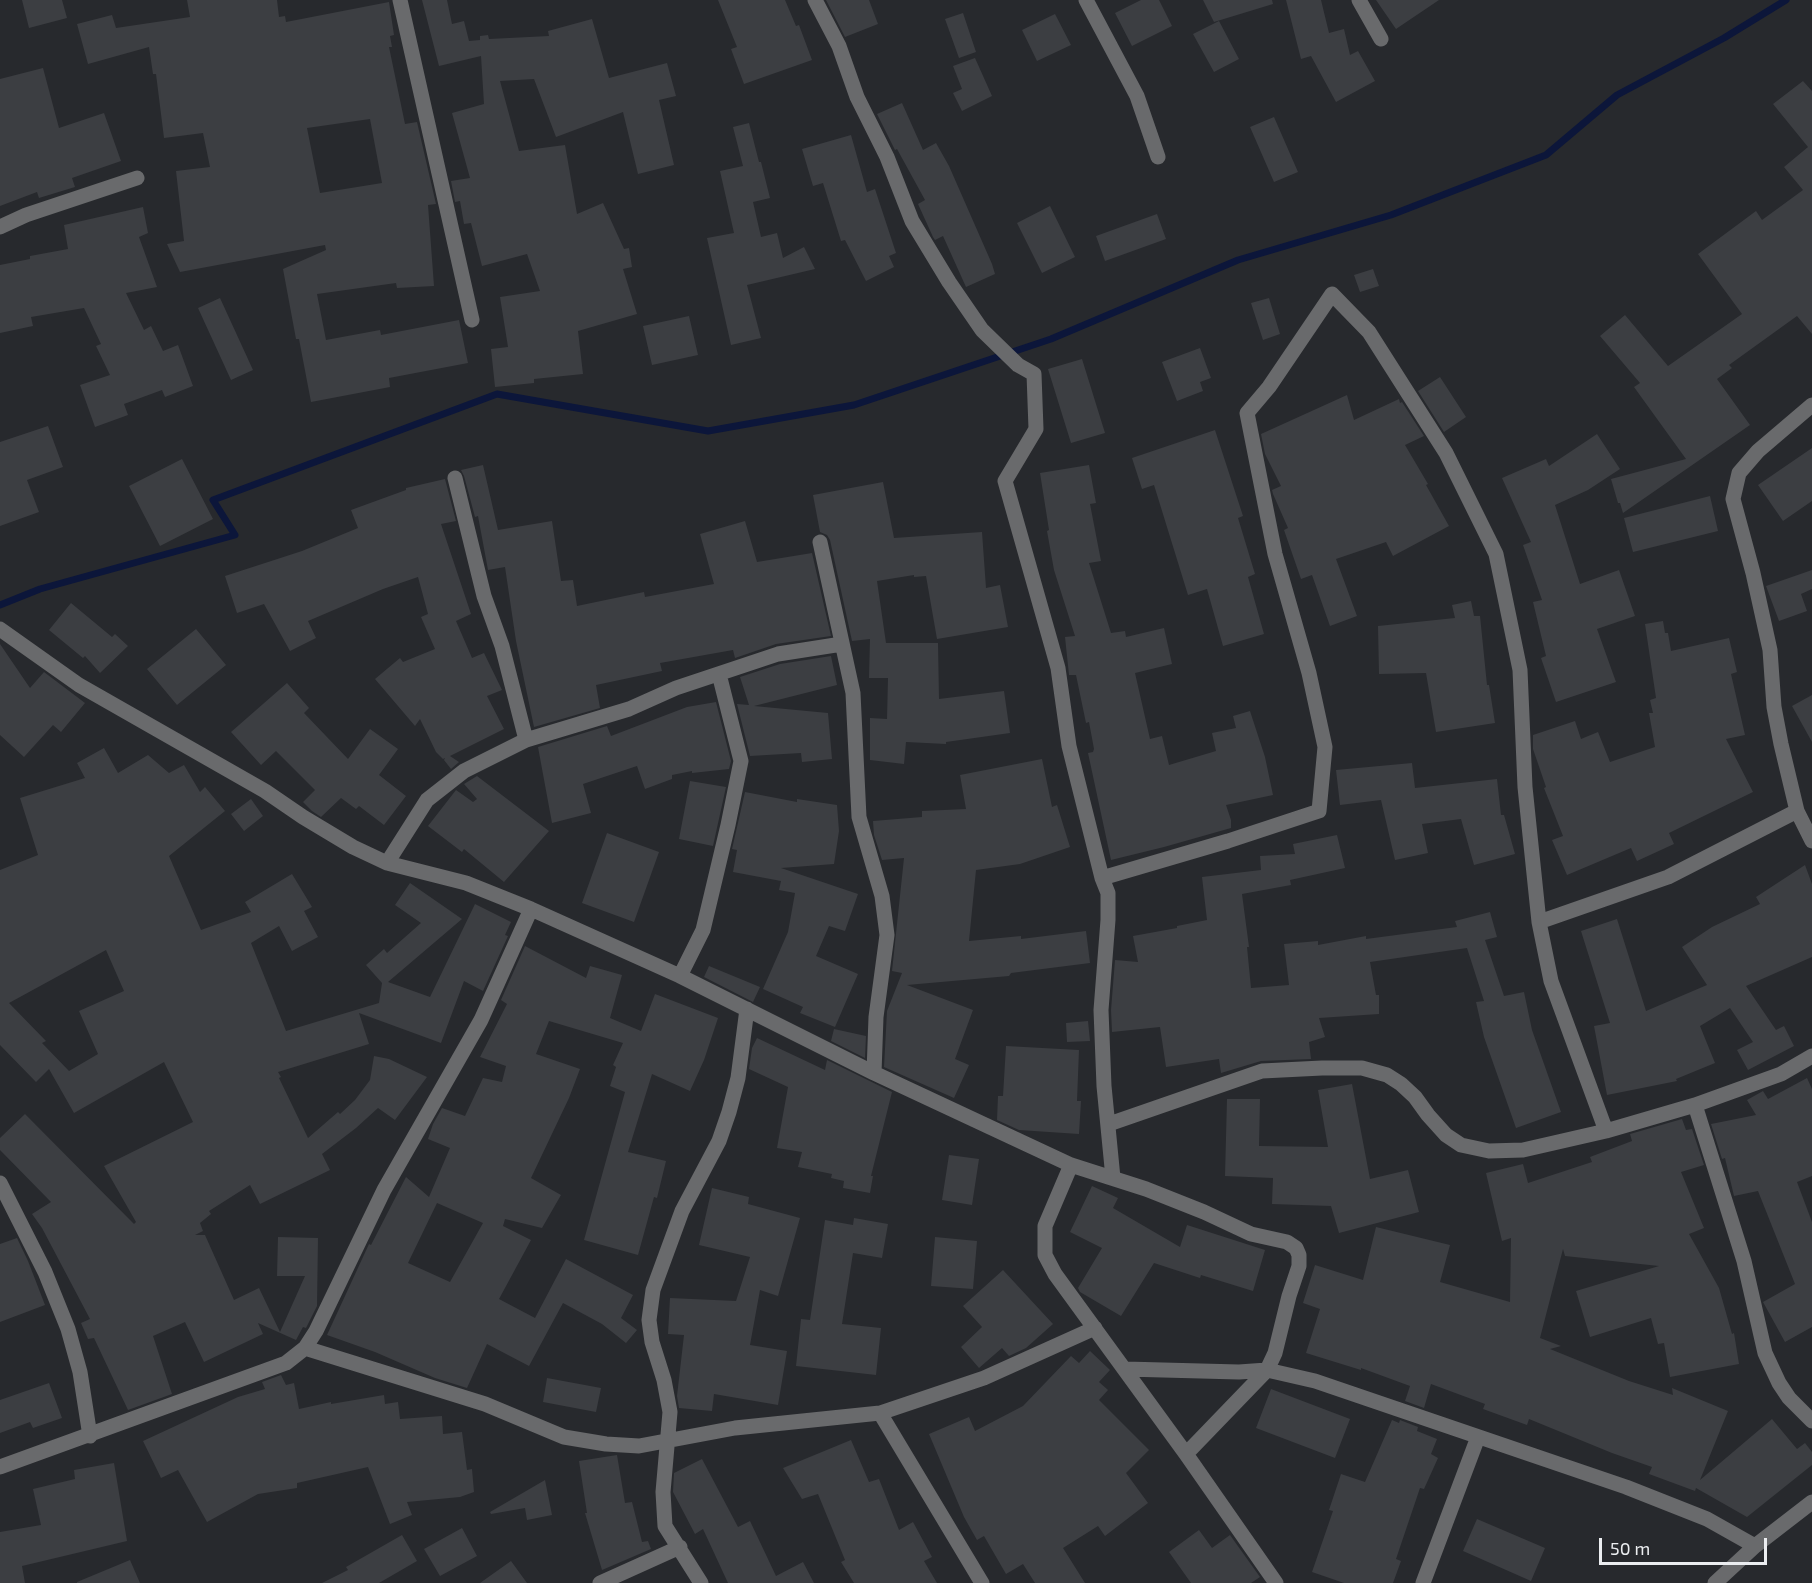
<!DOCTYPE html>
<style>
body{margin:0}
#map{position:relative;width:1812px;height:1583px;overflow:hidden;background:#27292d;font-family:"Exo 2",sans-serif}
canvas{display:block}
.scale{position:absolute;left:1599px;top:1538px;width:168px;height:27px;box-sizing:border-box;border:3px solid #ebedf0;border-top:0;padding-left:8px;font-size:18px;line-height:21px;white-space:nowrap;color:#ebedf0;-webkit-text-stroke:4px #27292d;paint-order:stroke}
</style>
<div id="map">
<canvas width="1812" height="1583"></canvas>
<div class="scale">50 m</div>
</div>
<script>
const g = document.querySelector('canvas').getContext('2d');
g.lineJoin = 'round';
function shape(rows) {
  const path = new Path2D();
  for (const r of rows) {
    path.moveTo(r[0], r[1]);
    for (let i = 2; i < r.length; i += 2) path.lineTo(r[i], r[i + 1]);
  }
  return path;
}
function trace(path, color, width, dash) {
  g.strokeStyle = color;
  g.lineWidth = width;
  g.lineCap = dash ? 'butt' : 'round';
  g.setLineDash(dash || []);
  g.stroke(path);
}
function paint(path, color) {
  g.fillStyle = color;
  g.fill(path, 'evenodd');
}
const stream = shape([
 [0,605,40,589,235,535,213,500,497,394,708,431,854,405,1051,339,1238,260,1391,215,1546,155,1617,95,1724,38,1786,0]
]);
const building = shape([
 [22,0,62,0,67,18,29,28],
 [187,0,277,0,279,17,285,16,286,22,389,2,394,35,390,36,392,47,389,47,405,124,417,122,436,204,428,205,434,286,397,288,396,283,317,294,326,340,380,330,381,335,459,320,468,363,389,378,390,387,311,402,299,339,296,339,283,269,326,250,325,245,180,272,167,244,184,241,176,171,210,167,203,133,164,138,156,74,153,74,149,47,88,64,77,24,112,15,116,28,190,17],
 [370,119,382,183,320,193,307,128],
 [422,0,447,0,452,24,464,21,469,41,480,40,480,36,488,35,489,39,549,36,548,31,592,19,609,78,667,63,676,96,659,100,674,165,638,174,623,112,556,137,534,79,500,81,519,151,565,145,577,214,603,203,624,249,629,248,632,267,623,269,637,314,578,331,583,374,534,379,534,383,495,387,491,349,508,347,500,297,540,291,527,254,482,266,471,223,464,224,460,201,455,202,451,181,470,178,452,113,484,104,481,56,439,66],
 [718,0,785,0,796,26,799,25,812,60,744,84,731,49,737,47],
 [826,0,869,0,878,24,845,37],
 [1141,0,1159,0,1172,26,1132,46,1115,13],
 [1203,0,1272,0,1273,4,1214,22],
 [1286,0,1321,0,1329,33,1344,29,1350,55,1358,51,1375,81,1336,102,1311,56,1301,59],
 [1376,0,1439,0,1396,29],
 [963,13,976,52,959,58,945,19],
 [1055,14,1071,45,1037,61,1022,30],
 [1219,21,1239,59,1214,72,1193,34],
 [975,58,992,96,962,111,953,93,962,89,953,66],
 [43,68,59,128,104,113,121,161,72,178,75,187,39,198,37,192,0,206,0,79],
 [1803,81,1812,91,1812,334,1797,316,1729,365,1732,368,1717,379,1750,425,1623,513,1620,503,1618,503,1611,479,1686,459,1634,387,1640,383,1600,336,1625,315,1668,366,1742,314,1698,254,1756,211,1762,220,1803,190,1784,167,1808,147,1773,104],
 [902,103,923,150,936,143,949,166,992,264,995,274,966,287,943,236,935,240,933,237,918,204,925,200,897,149,895,150,877,114],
 [1274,117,1298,172,1274,182,1250,127],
 [749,123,759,162,761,162,770,198,753,202,761,237,777,233,783,258,804,247,815,269,747,285,761,338,731,345,707,238,734,233,720,171,743,166,733,127],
 [851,135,867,192,875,189,896,253,889,256,894,267,866,281,845,240,841,241,823,183,813,186,802,149],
 [1050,206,1075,257,1042,273,1017,223],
 [143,207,148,233,139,237,157,287,126,293,144,330,151,326,163,351,178,345,193,386,165,397,162,390,124,404,128,415,95,427,80,385,110,375,96,346,101,344,84,308,31,317,33,326,0,333,0,265,30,259,30,256,68,249,64,225],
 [1157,214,1166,239,1105,261,1096,236],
 [1373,269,1379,286,1360,292,1354,275],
 [220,298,253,370,231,380,198,308],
 [1269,298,1280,334,1263,340,1251,303],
 [689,316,698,355,652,365,643,326],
 [1200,348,1211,378,1200,382,1203,391,1177,401,1162,362],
 [1082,359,1105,433,1071,443,1048,369],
 [1440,377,1466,417,1444,432,1418,391],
 [1347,395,1354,420,1399,399,1400,403,1402,402,1424,436,1405,445,1428,484,1426,485,1449,526,1393,556,1386,542,1336,559,1357,616,1330,626,1312,575,1301,579,1284,530,1288,528,1273,494,1272,490,1281,486,1265,454,1261,434],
 [48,426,63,467,27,480,39,512,0,526,0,442],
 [1215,430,1243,516,1238,518,1255,574,1248,577,1264,634,1223,646,1207,589,1188,595,1154,485,1142,489,1132,458],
 [1597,434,1620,469,1588,490,1555,505,1580,584,1619,570,1635,616,1597,629,1616,682,1556,702,1541,658,1546,656,1533,602,1542,600,1523,545,1531,542,1502,478,1546,459,1549,466],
 [1812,448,1812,501,1783,521,1758,485],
 [182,459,213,519,160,546,129,486],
 [483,465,498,530,552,521,561,581,573,580,577,606,644,592,645,597,714,584,700,534,745,521,757,562,812,553,831,636,776,644,735,658,733,650,660,663,662,671,596,685,600,708,534,727,516,641,505,567,488,570,478,516,475,517,464,476,461,470],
 [1089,465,1096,503,1090,504,1101,561,1089,563,1111,633,1125,631,1126,637,1164,628,1172,664,1135,673,1150,739,1162,736,1169,765,1216,751,1212,733,1236,728,1233,716,1250,711,1265,757,1273,795,1226,805,1231,820,1231,828,1164,847,1111,860,1088,753,1093,752,1094,749,1089,722,1086,723,1076,675,1069,675,1065,637,1075,636,1054,570,1047,531,1049,530,1040,473],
 [445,479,456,521,441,524,471,614,456,621,472,658,484,653,502,690,487,696,504,729,450,756,459,762,451,769,444,760,445,758,443,759,436,752,420,719,415,726,375,679,400,658,403,662,435,649,421,617,428,614,418,577,383,589,308,621,316,638,290,651,264,604,237,613,225,576,302,551,358,528,351,510,406,490,406,488],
 [883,482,894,538,982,532,986,588,1000,585,1008,627,937,639,926,576,914,577,914,575,877,581,886,643,938,643,939,699,1004,691,1010,733,946,742,946,744,906,742,904,764,870,760,870,718,887,719,888,678,869,678,870,639,852,641,830,540,827,535,820,532,813,495],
 [1710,496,1718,531,1633,552,1624,518],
 [1812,570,1812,589,1801,594,1807,611,1779,621,1766,586],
 [1471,601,1474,616,1480,616,1487,685,1489,685,1495,723,1436,732,1426,673,1379,674,1378,626,1455,618,1452,605],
 [71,603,112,637,115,634,128,646,100,673,85,656,83,658,49,630],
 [1663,621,1665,633,1668,633,1671,651,1729,638,1737,672,1731,674,1745,735,1726,739,1753,792,1669,833,1674,844,1637,861,1631,848,1567,875,1552,840,1563,836,1544,788,1546,787,1533,749,1533,735,1575,721,1581,739,1598,732,1610,762,1655,747,1649,713,1653,713,1650,700,1656,698,1645,624],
 [196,629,226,665,177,705,147,669],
 [0,644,30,688,44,672,85,703,61,732,53,725,24,757,0,735],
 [831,656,837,685,754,706,828,713,832,759,802,762,801,753,750,756,737,704,749,705,740,677,780,664],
 [287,683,309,708,304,713,348,759,370,729,398,749,379,775,406,796,384,825,359,806,356,809,341,798,321,817,312,811,303,802,315,790,276,751,261,765,231,732],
 [1812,695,1812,742,1792,706],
 [716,702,731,761,729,769,692,773,692,771,672,775,672,779,645,789,637,766,583,784,591,813,552,823,538,747,607,726,611,736,687,707],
 [104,748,118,773,148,755,169,773,184,765,200,792,205,787,225,811,169,856,201,930,251,912,245,902,292,874,312,907,304,911,318,937,292,951,279,926,251,943,286,1031,379,1003,382,983,366,965,384,949,387,953,421,923,395,905,410,883,462,919,388,982,430,997,475,904,511,922,505,935,508,936,483,991,464,981,441,1043,359,1013,369,1044,278,1072,281,1077,279,1078,308,1138,338,1112,340,1114,355,1100,370,1080,374,1056,389,1059,427,1077,395,1120,378,1108,356,1128,322,1154,330,1170,260,1204,250,1185,209,1211,211,1214,200,1223,203,1231,195,1235,205,1235,234,1300,259,1288,280,1332,305,1276,277,1276,278,1237,318,1238,317,1306,306,1328,303,1327,296,1340,258,1323,263,1334,204,1362,185,1322,153,1336,172,1394,128,1410,94,1338,88,1339,81,1323,90,1319,42,1228,32,1214,51,1202,0,1150,0,1138,25,1114,134,1224,136,1222,104,1166,193,1122,164,1062,74,1113,49,1069,36,1082,0,1045,0,870,38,855,20,798,85,778,77,763],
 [106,950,124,991,79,1011,98,1054,69,1071,42,1043,46,1041,9,1003],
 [1042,759,1052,807,1057,805,1070,847,1020,864,976,870,969,941,1021,936,1021,939,1086,931,1090,963,1011,973,1009,976,907,985,973,1010,955,1059,969,1065,954,1098,884,1067,887,1011,902,973,892,971,904,858,882,860,874,835,873,821,922,817,922,811,966,809,960,775],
 [1412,763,1415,788,1497,779,1501,815,1504,815,1515,854,1474,865,1461,819,1422,824,1428,853,1395,860,1381,800,1340,805,1336,770],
 [477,776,549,831,504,882,464,849,462,852,428,826,456,790,473,802,477,799,464,784],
 [690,781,726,787,713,846,679,839],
 [745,792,797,802,797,799,837,805,839,831,834,864,781,868,858,894,845,931,829,926,816,956,858,974,835,1027,800,1013,803,1007,763,989,788,932,795,893,779,890,781,881,733,872,737,850,732,849],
 [251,799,263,816,244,831,231,814],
 [607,833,659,852,634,922,582,903],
 [1337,835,1345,868,1290,880,1291,885,1242,894,1249,947,1247,947,1251,988,1289,985,1284,944,1318,941,1318,945,1366,936,1366,939,1457,927,1455,921,1490,912,1497,937,1485,940,1504,996,1524,992,1532,1030,1561,1112,1516,1128,1484,1037,1476,1002,1484,1001,1467,948,1370,962,1376,995,1379,995,1379,1014,1319,1018,1325,1037,1309,1042,1311,1059,1261,1061,1221,1073,1219,1059,1166,1067,1160,1027,1112,1032,1111,1010,1115,960,1138,962,1133,936,1177,928,1177,926,1207,920,1202,877,1261,870,1260,856,1295,854,1293,844],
 [1805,865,1812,884,1812,957,1746,986,1776,1030,1784,1026,1794,1046,1748,1070,1737,1050,1753,1042,1730,1008,1700,1026,1715,1063,1676,1079,1677,1081,1607,1095,1594,1026,1610,1023,1581,931,1617,919,1646,1011,1707,985,1682,947,1712,927,1760,904,1756,897],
 [525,946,586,978,590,966,622,975,610,1018,641,1031,655,994,718,1018,704,1060,690,1091,652,1074,628,1152,666,1161,657,1198,654,1197,638,1255,584,1240,625,1092,610,1086,616,1067,613,1065,623,1043,549,1021,536,1054,580,1069,569,1098,531,1178,561,1195,542,1228,505,1219,503,1226,531,1240,499,1299,535,1318,566,1259,633,1295,621,1318,637,1330,626,1343,602,1324,563,1303,529,1366,487,1344,467,1388,435,1378,375,1352,327,1335,369,1244,371,1245,406,1177,429,1197,450,1148,428,1139,433,1124,442,1108,465,1116,483,1078,502,1082,506,1066,480,1057,507,1004,501,1000],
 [437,1203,483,1223,450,1282,408,1263],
 [709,966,760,987,753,1002,704,977],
 [1088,1021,1090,1041,1067,1042,1066,1023],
 [834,1029,866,1036,865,1058,831,1041],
 [757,1038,825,1070,827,1060,892,1092,871,1176,873,1176,870,1193,843,1188,844,1181,831,1178,832,1174,798,1167,802,1152,777,1148,788,1087,749,1069,752,1048],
 [1006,1046,1079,1050,1077,1101,1081,1101,1079,1134,1019,1130,997,1120,998,1096,1003,1096],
 [1807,1078,1812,1089,1812,1176,1797,1182,1812,1222,1812,1327,1785,1342,1763,1302,1795,1284,1758,1191,1734,1196,1725,1158,1722,1159,1711,1124,1756,1115,1747,1100,1763,1091,1768,1099],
 [1352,1084,1370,1179,1408,1170,1419,1212,1339,1233,1331,1206,1272,1204,1273,1178,1225,1176,1227,1099,1260,1099,1259,1146,1328,1147,1318,1090],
 [1682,1119,1686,1130,1692,1129,1704,1165,1681,1172,1704,1228,1689,1234,1719,1288,1732,1334,1734,1333,1739,1364,1670,1377,1664,1343,1658,1344,1651,1318,1590,1337,1576,1291,1659,1266,1565,1256,1563,1249,1540,1338,1561,1346,1550,1349,1629,1381,1673,1395,1672,1388,1728,1411,1700,1480,1772,1419,1797,1449,1805,1443,1812,1452,1812,1465,1747,1517,1696,1488,1695,1491,1649,1474,1652,1467,1612,1453,1529,1419,1527,1425,1483,1409,1485,1404,1431,1384,1424,1408,1405,1401,1410,1386,1361,1368,1361,1370,1306,1353,1320,1309,1303,1303,1315,1265,1363,1280,1376,1227,1450,1245,1440,1282,1510,1302,1511,1238,1502,1241,1486,1173,1523,1164,1528,1183,1592,1162,1590,1157,1632,1141,1630,1134],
 [949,1155,979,1159,972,1205,942,1200],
 [1092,1186,1118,1198,1113,1208,1180,1247,1187,1225,1265,1250,1253,1291,1201,1275,1200,1278,1154,1263,1121,1316,1080,1292,1078,1288,1102,1248,1070,1232],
 [712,1188,749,1197,748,1204,800,1218,778,1296,760,1290,750,1345,787,1351,778,1405,714,1394,712,1411,679,1408,677,1396,684,1335,668,1334,670,1298,736,1301,750,1257,699,1245],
 [854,1218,888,1224,882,1258,853,1253,842,1324,881,1328,876,1375,796,1366,801,1319,810,1320,825,1220,853,1225],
 [935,1237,977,1241,973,1289,931,1286],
 [17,1238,28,1261,45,1305,0,1322,0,1244],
 [1003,1270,1053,1324,1026,1348,1009,1356,1002,1348,979,1368,961,1347,982,1327,963,1306],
 [1090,1351,1110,1370,1099,1382,1108,1390,1099,1400,1149,1450,1126,1473,1148,1503,1105,1536,1098,1526,1063,1548,1085,1583,1035,1583,1023,1564,1006,1574,984,1536,977,1540,964,1517,929,1434,969,1417,975,1431,1023,1406,1071,1356,1079,1363],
 [281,1375,286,1385,294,1383,299,1409,331,1402,331,1404,384,1395,385,1404,398,1402,400,1419,442,1416,443,1434,462,1432,467,1470,472,1469,474,1492,460,1497,407,1502,412,1515,390,1524,368,1467,297,1483,297,1488,258,1494,207,1522,178,1470,161,1478,143,1441,238,1397,265,1389,262,1382],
 [547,1378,601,1388,596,1412,543,1402],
 [49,1383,62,1418,33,1428,30,1422,0,1433,0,1400],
 [1271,1389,1350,1419,1335,1458,1256,1428],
 [1392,1420,1399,1423,1400,1420,1418,1427,1417,1431,1437,1439,1431,1454,1438,1458,1424,1489,1420,1488,1396,1559,1401,1561,1393,1583,1344,1583,1312,1572,1333,1511,1329,1510,1341,1474,1365,1482],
 [851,1440,869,1482,879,1479,899,1530,913,1522,932,1557,924,1561,937,1583,854,1583,841,1562,845,1560,818,1494,802,1499,783,1468],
 [617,1455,625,1503,632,1502,642,1542,648,1541,651,1549,602,1570,585,1513,587,1513,579,1461],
 [702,1459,738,1527,750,1521,776,1576,803,1562,814,1583,728,1583,703,1529,695,1534,673,1492,674,1473],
 [114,1463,127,1541,22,1566,25,1583,0,1583,0,1532,41,1525,33,1489,75,1479,74,1470],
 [545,1480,552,1515,527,1520,525,1508,491,1514,490,1512],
 [1477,1519,1545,1548,1531,1581,1463,1551],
 [462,1528,477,1556,440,1576,424,1549],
 [1199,1530,1212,1548,1230,1535,1260,1577,1251,1583,1191,1583,1169,1552],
 [402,1535,417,1561,379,1583,322,1583,348,1570,346,1567],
 [130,1560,140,1583,77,1583,77,1582],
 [511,1561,527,1583,480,1583]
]);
const minor = shape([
 [400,0,472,320],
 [815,0,839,46,857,97,887,157,912,221,949,282,982,330,1018,365,1034,374,1036,429,1005,481,1058,668,1069,746,1102,878,1108,893,1108,920,1101,1010,1104,1086,1113,1178],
 [1086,0,1137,96,1158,157],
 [1359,0,1381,39],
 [0,227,26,215,137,178],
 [1812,405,1758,451,1739,473,1733,499,1753,573,1770,650,1774,707,1781,744,1797,811,1812,841],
 [455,478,484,596,502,646,526,740],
 [820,542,853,693,859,817,882,896,887,935,876,1017,874,1073],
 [0,629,79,685,265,791,303,817,353,847,387,863,466,883,531,909,680,976,874,1073,1071,1165,1146,1189,1204,1212,1251,1234,1287,1242,1296,1248,1299,1255,1299,1266,1289,1296,1275,1353,1267,1370,1186,1454],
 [387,863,427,800,464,771,526,740,629,709,676,688,778,654,842,644],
 [1102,878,1228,841,1319,811,1325,747,1309,673,1275,554,1247,413,1269,387,1332,294,1369,332,1446,453,1496,554,1520,670,1525,787,1539,922,1551,981,1606,1131],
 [1539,922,1668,877,1797,811],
 [680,976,703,930,728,825,741,761,719,674],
 [1695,1105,1744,1261,1765,1353,1779,1383,1789,1398,1812,1421],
 [1109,1124,1262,1071,1322,1068,1362,1068,1387,1075,1401,1084,1415,1097,1428,1115,1446,1135,1461,1145,1489,1151,1523,1150,1606,1131,1695,1105,1781,1074,1812,1056],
 [1071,1165,1045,1226,1045,1255,1055,1274,1186,1454,1276,1583],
 [0,1183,45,1272,68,1329,80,1372,90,1436],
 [305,1348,485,1404,564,1437,606,1444,639,1446,735,1428,880,1413,984,1378,1095,1328],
 [1125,1369,1239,1372,1267,1370,1315,1381,1626,1487,1707,1519,1755,1546],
 [880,1413,982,1583],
 [0,1467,286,1363,305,1348,316,1331,384,1190,481,1020,531,909],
 [600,1583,680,1547],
 [701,1583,665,1526,663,1492,670,1412,664,1380,652,1342,649,1320,653,1290,682,1211,719,1141,729,1112,738,1078,747,1009],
 [1423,1583,1478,1437],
 [1715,1583,1755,1546,1812,1502]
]);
trace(stream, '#0c163a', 7);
paint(building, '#3c3e42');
trace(minor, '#696a6c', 15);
</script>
